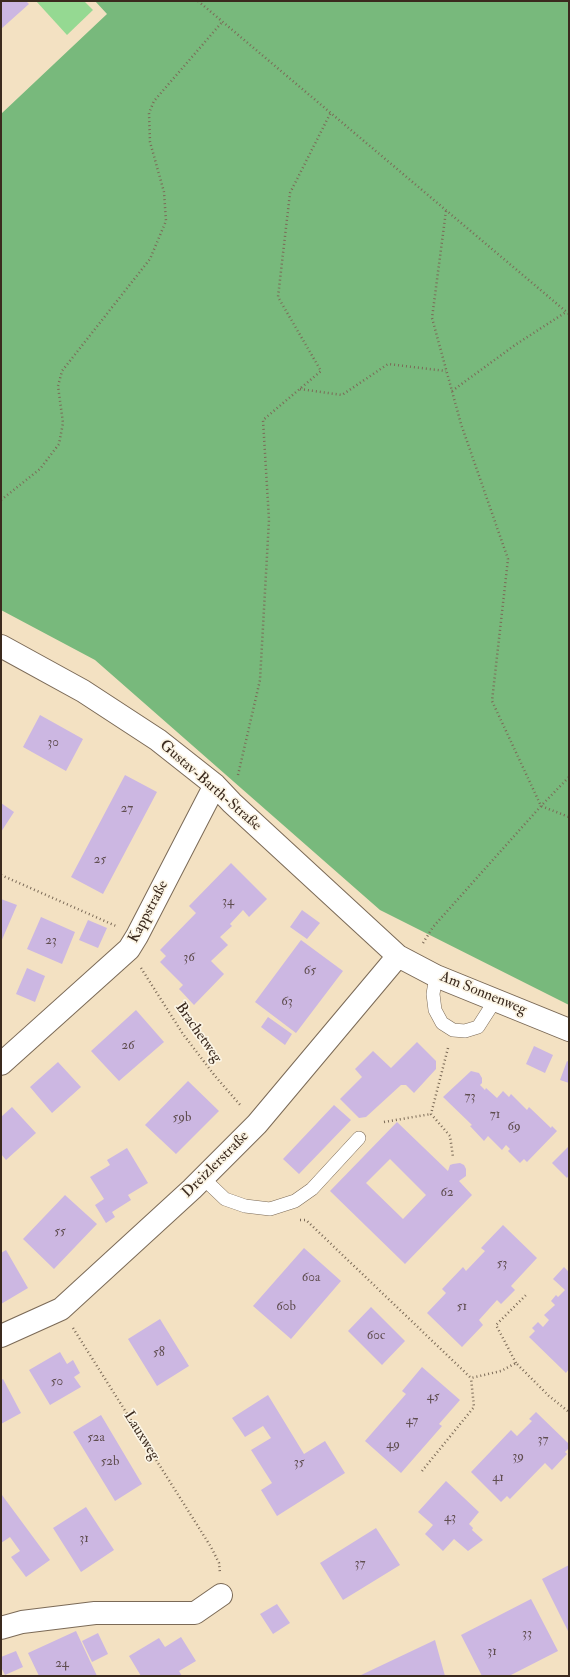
<!DOCTYPE html>
<meta charset="utf-8">
<style>
body{margin:0}
#map{position:relative;width:570px;height:1677px;overflow:hidden;background:#f3e1c2;font-family:"IM FELL Double Pica",serif}
canvas{display:block}
.frame{position:absolute;inset:0;border:2px solid #3b2a1e;pointer-events:none}
</style>
<div id="map">
<canvas width="570" height="1677"></canvas>
<div class="frame"></div>
</div>
<script>
const g = document.querySelector('canvas').getContext('2d');
g.lineJoin = 'round';
function paint(path, color) {
  g.fillStyle = color;
  g.fill(path, 'evenodd');
}
function shape(rows) {
  const path = new Path2D();
  for (const r of rows) {
    path.moveTo(r[0], r[1]);
    for (let i = 2; i < r.length; i += 2) path.lineTo(r[i], r[i + 1]);
  }
  return path;
}
function trace(path, color, width, dash) {
  g.strokeStyle = color;
  g.lineWidth = width;
  g.lineCap = dash ? 'butt' : 'round';
  g.setLineDash(dash || []);
  g.stroke(path);
}
function label(font, color, halo, rows, align = 'center') {
  g.font = font + ' "IM FELL Double Pica",serif';
  g.lineWidth = 3.5;
  g.setLineDash([]);
  g.textBaseline = 'middle';
  g.strokeStyle = halo;
  g.fillStyle = color;
  for (const [text, x, y, turn = 0] of rows) {
    g.save();
    g.translate(x, y);
    g.rotate((+turn || 0) * Math.PI / 180);
    g.textAlign = isNaN(turn) ? turn : align;
    if (halo) g.strokeText(text, 0, 0);
    g.fillText(text, 0, 0);
    g.restore();
  }
}
const green = shape([
 [36,1,84,1,93,10,67,35]
]);
const forest = shape([
 [95,1,569,1,569,1005,380,910,95,660,1,610,1,114,107,14]
]);
const building = shape([
 [1,1,26,1,29,4,1,29],
 [40,715,83,739,66,771,23,747],
 [125,775,157,792,103,894,71,877],
 [1,803,14,812,1,832],
 [231,863,267,899,249,917,243,910,230,924,232,926,220,937,228,945,211,961,224,974,194,1005,179,989,183,985,160,962,166,956,160,950,196,913,189,906],
 [1,899,17,905,1,942],
 [302,910,320,923,307,939,290,927],
 [41,917,75,932,62,964,27,949],
 [88,920,107,928,98,948,79,940],
 [301,940,343,971,296,1033,255,1002],
 [27,968,45,976,35,1002,16,994],
 [136,1010,164,1042,119,1081,91,1051],
 [268,1017,292,1034,285,1045,261,1027],
 [417,1042,436,1061,436,1069,414,1093,406,1085,401,1085,366,1117,359,1118,340,1099,362,1077,355,1069,373,1051,391,1068],
 [534,1046,553,1055,545,1073,526,1064],
 [567,1061,569,1062,569,1083,560,1080],
 [58,1062,81,1087,52,1113,30,1087],
 [471,1071,479,1073,482,1078,482,1083,480,1085,485,1090,486,1088,497,1098,503,1091,509,1097,511,1094,527,1110,529,1107,551,1128,552,1126,557,1131,527,1162,524,1159,520,1163,508,1151,510,1149,506,1145,502,1150,488,1136,484,1141,470,1126,472,1125,443,1097],
 [188,1081,219,1111,176,1154,145,1125],
 [334,1105,351,1120,299,1174,283,1159],
 [12,1107,36,1133,6,1160,1,1154,1,1117],
 [397,1122,448,1171,450,1165,453,1164,460,1163,464,1165,466,1169,466,1176,459,1181,472,1195,405,1264,330,1191],
 [390,1159,426,1195,403,1219,366,1183],
 [569,1146,569,1175,567,1178,552,1163],
 [127,1148,148,1183,128,1195,131,1200,112,1212,115,1217,106,1223,95,1205,104,1199,90,1177,110,1165,107,1160],
 [65,1195,97,1224,54,1269,23,1239],
 [503,1225,537,1258,511,1286,515,1290,501,1304,497,1300,479,1320,483,1325,462,1347,427,1313,446,1293,442,1289,463,1267,466,1271,485,1251,481,1248],
 [304,1248,341,1281,291,1339,253,1306],
 [6,1250,28,1288,1,1304,1,1253],
 [564,1267,569,1272,569,1369,566,1373,529,1337,535,1331,532,1328,538,1322,543,1327,549,1320,544,1315,555,1305,551,1301,556,1295,558,1297,565,1290,553,1279],
 [371,1307,405,1341,382,1365,348,1331],
 [160,1319,189,1366,157,1386,128,1339],
 [60,1352,67,1364,73,1360,80,1373,74,1377,81,1387,50,1405,29,1370],
 [422,1367,460,1400,439,1424,442,1426,401,1473,365,1441,406,1394,402,1391],
 [3,1379,21,1413,1,1424,1,1380],
 [268,1395,304,1454,325,1441,345,1473,277,1516,261,1490,272,1483,251,1450,271,1438,263,1426,245,1437,232,1418],
 [536,1412,569,1444,569,1448,565,1452,567,1454,552,1470,545,1463,510,1499,507,1496,501,1502,471,1472,511,1430,517,1436,532,1421,529,1419],
 [101,1415,142,1484,115,1501,73,1432],
 [446,1481,479,1512,469,1524,473,1528,472,1530,483,1540,468,1551,454,1539,443,1551,425,1534,433,1525,418,1512],
 [1,1495,2,1495,50,1560,26,1577,11,1557,20,1551,10,1537,1,1543],
 [86,1507,114,1550,81,1572,53,1528],
 [376,1528,400,1565,343,1600,320,1563],
 [569,1565,569,1633,542,1579],
 [531,1599,558,1651,509,1676,482,1676,461,1635],
 [277,1604,290,1623,273,1634,260,1614],
 [76,1631,97,1676,39,1676,28,1653],
 [98,1633,108,1654,92,1662,82,1641],
 [181,1637,196,1661,179,1671,182,1676,141,1676,129,1656,159,1638,165,1647],
 [435,1640,445,1676,359,1676],
 [16,1651,23,1667,5,1675,1,1667,1,1657]
]);
const path = shape([
 [198,1,569,314],
 [446,211,432,318,461,424,508,559,492,701,541,806,569,817],
 [300,389,342,395,388,364,446,371],
 [452,391,515,345,566,312],
 [1,500,40,469,59,444,63,423,58,386,62,371,150,259,166,221,164,192,150,142,149,113,154,101,223,21],
 [238,775,260,680,269,520,263,420,321,371,278,297,290,193,331,112],
 [1,875,116,926],
 [423,943,433,927,541,806,569,777],
 [141,968,183,1034,215,1076,241,1106],
 [448,1048,431,1114,450,1136,453,1157],
 [384,1122,431,1114],
 [300,1220,306,1220,471,1378,501,1371,516,1363,549,1396,569,1412],
 [73,1328,211,1547,219,1563,220,1573],
 [516,1363,496,1325,527,1294],
 [422,1471,474,1407,471,1378]
]);
const lane = shape([
 [436,976,433,994,435,1010,442,1023,453,1030,465,1031,478,1027,496,999],
 [203,1178,225,1199,245,1206,270,1209,295,1201,312,1189,359,1138]
]);
const street = shape([
 [1,646,83,691,158,740,215,785,232,803,398,956,436,976,569,1030],
 [1,1064,129,949,137,936,215,785],
 [1,1336,61,1309,192,1189,257,1124,398,956],
 [1,1628,22,1622,95,1613,195,1613,221,1595]
]);
const numberNames = [
 ["30",53,743],
 ["27",127,809],
 ["25",100,860],
 ["34",228,902],
 ["23",51,941],
 ["36",189,958],
 ["65",310,971],
 ["63",287,1002],
 ["26",128,1046],
 ["73",470,1097],
 ["71",495,1115],
 ["59b",182,1118],
 ["69",514,1127],
 ["62",447,1193],
 ["55",60,1232],
 ["53",502,1264],
 ["60a",311,1278],
 ["60b",286,1307],
 ["51",462,1307],
 ["60c",376,1336],
 ["58",159,1353],
 ["50",57,1382],
 ["45",433,1397],
 ["47",412,1421],
 ["52a",96,1438],
 ["37",543,1440],
 ["49",393,1445],
 ["39",518,1457],
 ["52b",110,1462],
 ["35",299,1463],
 ["41",498,1478],
 ["43",450,1518],
 ["31",84,1539],
 ["37",360,1564],
 ["33",527,1634],
 ["31",492,1652],
 ["24",62,1664]
];
const streetNames = [
 ["Gustav-Barth-Straße",210,786,41],
 ["Kappstraße",149,912,-62],
 ["Am Sonnenweg",483,994,22],
 ["Brachetweg",198,1033,55],
 ["Dreizlerstraße",216,1165,-45],
 ["Lauxweg",141,1436,58]
];
paint(green, '#95d992');
paint(forest, '#78b97c');
paint(building, '#ccb7e2');
trace(lane, '#7b6a57', 14);
trace(street, '#7b6a57', 24);
trace(path, '#7b6a57', 2.5, [1, 3]);
trace(lane, '#fff', 13);
trace(street, '#fff', 22);
label('13px', '#5f4d4f', null, numberNames);
label('15px', '#3b2a1e', '#fcf5e5', streetNames);
</script>
